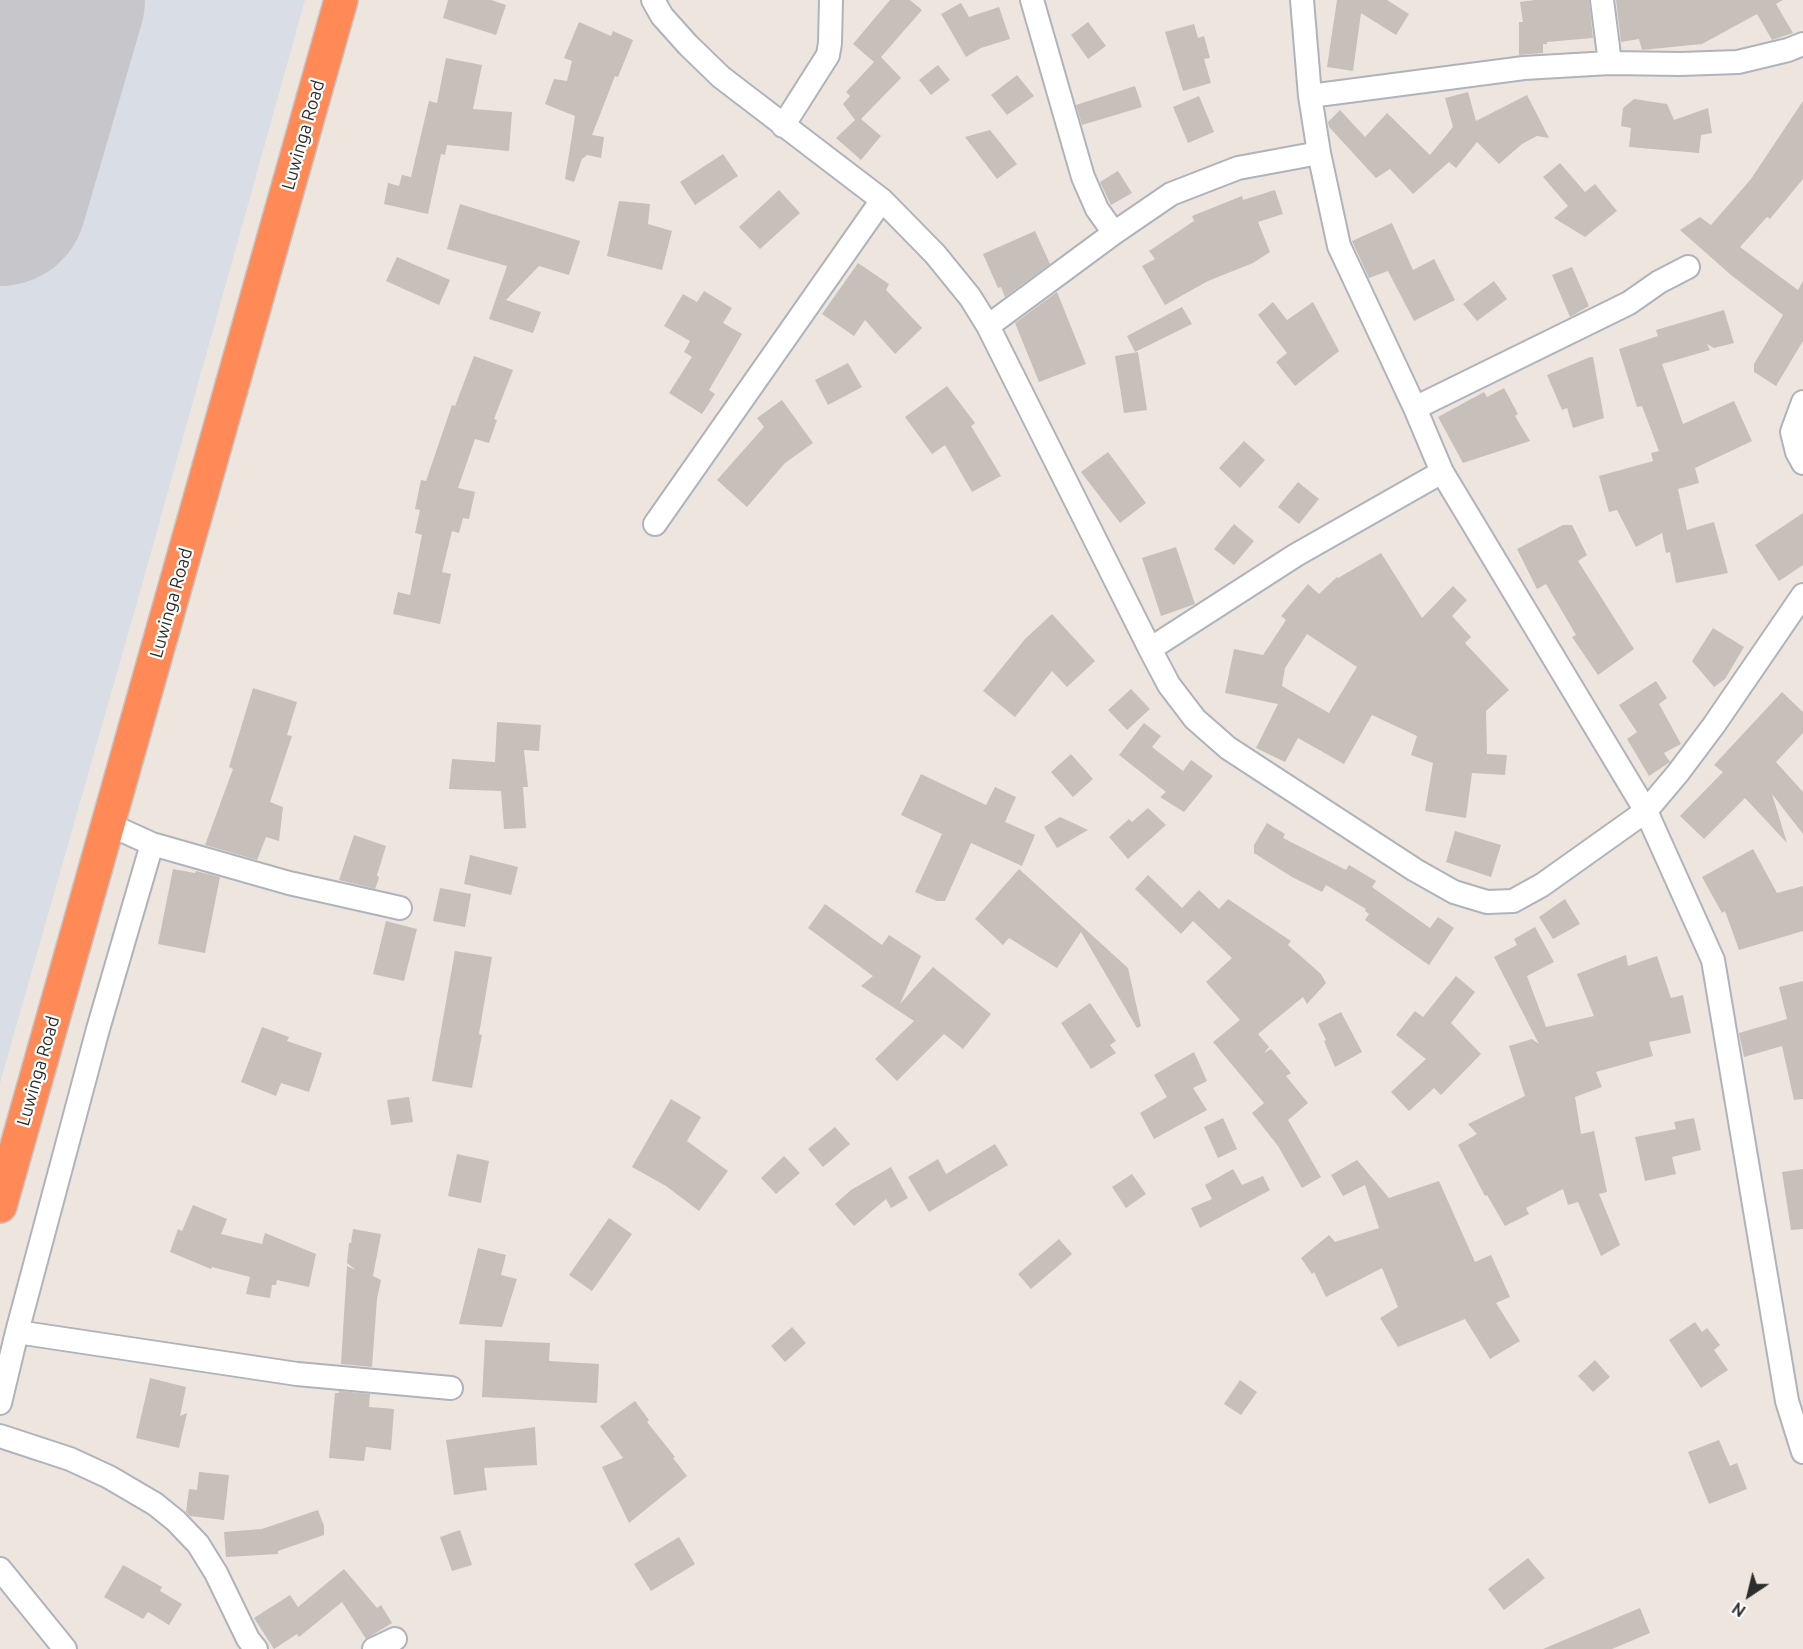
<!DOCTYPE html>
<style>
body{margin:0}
#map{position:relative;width:1803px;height:1649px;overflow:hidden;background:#eee5de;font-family:Ubuntu,sans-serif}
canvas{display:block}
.north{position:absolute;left:1719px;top:1565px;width:60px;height:60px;-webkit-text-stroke:4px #fff;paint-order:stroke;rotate:215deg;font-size:16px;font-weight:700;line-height:24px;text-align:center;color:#2c2c2c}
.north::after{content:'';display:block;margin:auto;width:21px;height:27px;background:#2c2c2c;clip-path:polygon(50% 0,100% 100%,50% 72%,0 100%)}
</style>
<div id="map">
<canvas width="1803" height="1649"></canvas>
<div class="north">N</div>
</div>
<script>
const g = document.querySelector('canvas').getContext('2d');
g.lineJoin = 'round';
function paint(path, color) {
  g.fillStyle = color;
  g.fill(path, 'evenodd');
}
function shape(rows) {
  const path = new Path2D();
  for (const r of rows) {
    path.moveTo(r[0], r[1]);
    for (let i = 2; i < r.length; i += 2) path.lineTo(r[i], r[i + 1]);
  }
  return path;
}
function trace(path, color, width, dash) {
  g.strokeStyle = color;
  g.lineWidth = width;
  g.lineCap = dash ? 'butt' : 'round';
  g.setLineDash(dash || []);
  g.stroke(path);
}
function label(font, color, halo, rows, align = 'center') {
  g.font = font + ' Ubuntu,sans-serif';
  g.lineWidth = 4.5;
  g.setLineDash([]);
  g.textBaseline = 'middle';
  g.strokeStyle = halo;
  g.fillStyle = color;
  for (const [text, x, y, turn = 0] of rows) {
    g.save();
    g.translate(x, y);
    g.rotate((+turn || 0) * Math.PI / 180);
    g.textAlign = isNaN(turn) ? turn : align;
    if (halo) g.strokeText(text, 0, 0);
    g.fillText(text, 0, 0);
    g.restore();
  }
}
const airport = shape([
 [0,0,305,0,138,599,0,1083]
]);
const taxiway = shape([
 [0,47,15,74,26,111]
]);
const runway = shape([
 [0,199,58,0]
]);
const building = shape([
 [448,0,491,0,506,5,496,35,443,18],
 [890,0,910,0,922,10,881,57,901,78,861,119,881,136,861,160,836,138,855,120,843,104,850,96,846,92,874,62,853,44],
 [1337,0,1387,0,1409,14,1396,35,1361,13,1353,71,1327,67],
 [1535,0,1589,0,1593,38,1547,42,1547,44,1543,44,1543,53,1519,55,1519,22,1523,22,1520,2],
 [1616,0,1783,0,1776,4,1793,33,1772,40,1757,14,1702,44,1642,50,1639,39,1621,42],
 [961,3,969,17,999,7,1010,39,981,48,966,57,941,14],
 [579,22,611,36,613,31,633,40,618,77,615,76,592,135,604,137,601,158,587,155,582,159,574,182,565,179,575,116,545,104,554,79,567,81,572,61,564,58],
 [1088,22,1106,46,1088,59,1071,35],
 [1194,24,1198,38,1204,36,1210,58,1204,59,1211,83,1183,91,1165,32],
 [446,58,482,65,473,109,512,112,509,151,447,145,445,155,441,154,428,214,384,204,388,183,399,186,402,175,411,177,429,101,437,103],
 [938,65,950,80,931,95,919,80],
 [1017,75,1034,96,1007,115,991,95],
 [1135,86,1142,107,1082,125,1076,105],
 [1468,92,1476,121,1527,95,1549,138,1537,136,1522,144,1499,164,1477,142,1456,168,1449,162,1413,194,1390,169,1376,178,1329,127,1328,122,1340,110,1365,137,1387,113,1430,155,1453,127,1445,98],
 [1199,96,1214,132,1188,143,1173,107],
 [1634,99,1667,104,1674,120,1708,108,1712,133,1701,135,1699,153,1629,147,1631,128,1621,126,1623,108],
 [1803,101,1803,179,1770,219,1767,217,1740,247,1798,290,1803,281,1803,341,1776,386,1754,372,1754,364,1783,315,1731,275,1680,230,1700,217,1711,225,1751,179],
 [990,130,1017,164,997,179,965,137],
 [723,154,738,176,695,205,680,182],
 [1560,163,1585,192,1595,184,1617,211,1585,237,1554,218,1568,206,1543,177],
 [1118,171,1132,193,1111,205,1100,182],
 [779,190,800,213,760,249,739,227],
 [1275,190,1283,214,1258,222,1270,252,1253,263,1208,281,1165,305,1142,266,1155,259,1149,251,1194,221,1192,216,1242,196,1243,200],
 [619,201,650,204,648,224,672,231,662,270,607,256],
 [460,204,580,241,569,275,539,266,506,300,541,312,533,333,489,319,507,266,447,249],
 [1392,223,1413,270,1434,259,1455,300,1414,321,1388,271,1369,278,1352,241],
 [1035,231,1050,264,1005,297,1001,287,998,288,983,254],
 [397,257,450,280,439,305,386,281],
 [858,263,889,284,886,290,922,328,895,354,865,320,854,336,822,314],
 [1572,267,1589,306,1570,317,1552,275],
 [1494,281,1507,299,1477,321,1463,304],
 [704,291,732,308,723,323,742,334,709,390,715,394,702,414,669,393,692,357,684,352,690,341,664,326,683,294,697,302],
 [1057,292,1086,364,1039,382,1015,323],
 [1273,302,1287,320,1313,302,1339,351,1295,386,1276,362,1287,353,1258,315],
 [1182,307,1192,324,1135,352,1127,336],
 [1724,310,1734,343,1714,348,1707,344,1710,350,1662,364,1683,424,1734,401,1752,441,1695,468,1699,483,1678,489,1687,530,1714,522,1728,573,1676,583,1670,552,1666,553,1662,533,1636,547,1617,510,1609,512,1599,476,1653,461,1651,453,1659,451,1642,406,1637,407,1619,349,1658,336,1656,330],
 [1138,352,1147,410,1124,413,1115,356],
 [474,356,513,370,494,419,497,420,489,443,475,439,458,488,475,492,469,519,463,518,459,533,452,531,442,572,451,574,440,624,393,614,398,592,410,595,422,535,415,533,420,510,415,509,421,480,426,481,452,405,455,406],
 [1590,357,1593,357,1604,418,1573,428,1567,408,1562,410,1547,375],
 [848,363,862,387,828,405,815,380],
 [947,386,975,423,971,426,1001,476,972,492,945,445,932,454,905,417],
 [1504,388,1518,414,1515,416,1530,441,1463,463,1438,417,1484,392,1487,397],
 [782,400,813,443,785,463,747,507,717,480,764,427,757,418],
 [1244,441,1265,460,1240,488,1219,468],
 [1108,452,1146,503,1120,523,1081,472],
 [1298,482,1319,499,1299,524,1278,507],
 [1803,513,1803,565,1779,581,1755,545],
 [1234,524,1254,541,1234,565,1214,549],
 [1563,525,1572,525,1587,555,1578,561,1634,649,1598,675,1572,637,1576,635,1546,584,1537,589,1517,549],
 [1176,547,1195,604,1161,616,1142,558],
 [1381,553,1422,618,1453,586,1467,600,1452,616,1471,637,1465,643,1509,690,1486,711,1487,754,1507,755,1505,775,1472,773,1466,818,1425,811,1433,763,1411,755,1417,736,1372,715,1344,764,1298,738,1285,762,1256,748,1278,704,1225,693,1234,649,1263,655,1286,620,1281,616,1308,584,1319,594,1337,577,1338,578],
 [1307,634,1357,667,1329,713,1282,686,1285,668],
 [1052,614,1095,661,1067,687,1052,671,1015,717,983,691,1025,639],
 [1713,628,1744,647,1725,679,1714,687,1692,661],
 [1656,681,1667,698,1659,704,1681,744,1664,753,1670,762,1649,776,1627,739,1637,732,1619,705],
 [253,688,297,702,287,735,292,736,270,802,283,807,279,841,266,837,257,860,205,845,233,769,229,767],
 [1131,689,1150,709,1127,730,1108,710],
 [1782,692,1803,712,1803,733,1776,762,1803,792,1803,834,1772,794,1787,843,1745,798,1704,839,1680,816,1723,772,1714,765],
 [497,722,541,725,539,751,524,750,528,787,523,787,526,828,504,829,501,791,449,789,452,759,495,762],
 [1144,723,1161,736,1152,747,1183,771,1191,760,1213,776,1184,812,1160,797,1166,792,1119,755],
 [1071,754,1093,779,1073,797,1051,772],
 [921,774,986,805,995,787,1016,797,1005,822,1035,835,1022,866,971,843,945,901,937,901,915,892,942,834,901,815],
 [1148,808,1166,825,1128,859,1109,837,1129,819,1132,822],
 [1060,817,1088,830,1057,848,1044,827],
 [1267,823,1285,834,1283,838,1346,870,1349,865,1376,881,1372,887,1430,928,1438,917,1454,928,1429,965,1365,920,1369,914,1365,911,1366,909,1326,885,1322,892,1292,877,1254,853,1254,845],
 [1455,831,1501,845,1491,877,1446,862],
 [354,835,386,846,377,875,379,878,375,889,339,880],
 [1753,849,1777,893,1803,886,1803,931,1739,950,1725,911,1722,913,1702,877],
 [470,855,518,867,511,895,464,884],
 [173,869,195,873,196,871,220,877,205,953,158,944],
 [1019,869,1128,968,1141,1026,1137,1028,1081,932,1057,968,1009,938,1003,945,975,919],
 [1148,875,1182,908,1199,890,1219,909,1228,899,1291,941,1288,945,1321,974,1326,983,1307,1004,1303,997,1258,1034,1269,1047,1264,1053,1271,1049,1291,1073,1286,1076,1308,1103,1288,1120,1321,1177,1302,1188,1278,1146,1252,1113,1264,1103,1213,1042,1240,1020,1206,982,1232,958,1193,921,1181,934,1135,889],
 [440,888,471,894,465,927,433,921],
 [1565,899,1580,924,1553,939,1539,917],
 [825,904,882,945,889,935,921,956,900,1004,933,967,991,1014,963,1049,944,1034,897,1081,875,1059,914,1021,861,986,873,976,808,928],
 [386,921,417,929,404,981,373,974],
 [1535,927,1554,962,1527,976,1546,1027,1594,1016,1577,974,1626,955,1628,966,1657,956,1671,998,1683,995,1691,1033,1649,1042,1653,1056,1596,1072,1602,1087,1575,1097,1581,1134,1594,1131,1607,1192,1599,1194,1620,1245,1601,1256,1578,1202,1568,1205,1563,1189,1526,1208,1529,1214,1505,1226,1487,1195,1485,1196,1458,1145,1477,1134,1468,1124,1525,1096,1509,1046,1532,1039,1539,1044,1494,957,1517,945,1514,939],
 [455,951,492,957,479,1034,482,1035,472,1088,432,1081],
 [1456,976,1475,992,1451,1023,1481,1054,1441,1095,1434,1088,1409,1111,1391,1092,1426,1059,1396,1035,1415,1011,1423,1017],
 [1803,981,1803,1099,1794,1100,1782,1046,1744,1057,1739,1033,1787,1019,1779,987],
 [1090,1003,1116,1041,1110,1045,1116,1053,1091,1069,1061,1023],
 [1341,1012,1362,1052,1335,1067,1324,1041,1326,1040,1318,1024],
 [262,1027,289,1037,287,1041,322,1053,309,1092,281,1083,276,1096,241,1082],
 [1194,1052,1207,1081,1193,1088,1207,1110,1154,1139,1140,1113,1167,1097,1154,1075],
 [409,1097,413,1122,391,1125,387,1100],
 [671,1099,701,1117,687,1141,728,1171,699,1211,666,1186,632,1167],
 [1223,1118,1237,1149,1218,1158,1204,1127],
 [1694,1118,1701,1150,1672,1157,1676,1174,1645,1181,1635,1137,1676,1129,1674,1122],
 [835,1127,850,1144,823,1167,808,1149],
 [995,1144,1008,1165,929,1212,908,1177,938,1159,946,1174],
 [457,1154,489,1161,481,1203,448,1196],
 [784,1156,800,1173,776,1194,761,1178],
 [1357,1160,1389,1198,1439,1181,1475,1262,1491,1255,1510,1297,1496,1303,1520,1341,1490,1359,1465,1319,1398,1347,1380,1318,1398,1307,1382,1268,1326,1297,1314,1272,1312,1274,1301,1258,1329,1235,1335,1242,1379,1228,1365,1185,1343,1196,1331,1175],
 [891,1167,908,1198,891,1208,886,1199,854,1226,835,1204,851,1190],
 [1233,1169,1242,1185,1263,1176,1270,1190,1200,1228,1191,1208,1212,1199,1205,1185],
 [1803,1169,1803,1229,1791,1230,1782,1172],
 [1132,1174,1146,1194,1126,1208,1112,1187],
 [193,1205,227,1219,221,1234,262,1244,265,1233,316,1254,309,1287,277,1280,276,1285,272,1285,270,1298,246,1294,250,1277,212,1267,211,1269,170,1252,178,1229,182,1231],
 [609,1218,632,1234,592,1291,569,1275],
 [353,1229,381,1234,373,1276,381,1280,377,1299,372,1367,341,1364,347,1266,356,1270,347,1263,349,1243,351,1243],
 [1059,1239,1072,1254,1031,1289,1018,1274],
 [478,1248,506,1255,501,1275,517,1279,502,1327,459,1324],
 [1695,1322,1702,1332,1707,1328,1720,1345,1714,1350,1728,1370,1701,1388,1669,1340],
 [792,1327,806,1343,785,1362,771,1346],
 [485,1340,550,1343,549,1361,599,1364,597,1403,482,1397],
 [1595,1360,1610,1377,1593,1392,1578,1376],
 [150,1378,186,1387,180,1416,187,1413,179,1448,136,1438],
 [1240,1380,1257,1392,1241,1415,1224,1404],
 [339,1391,370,1394,369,1407,394,1409,391,1450,366,1447,364,1461,329,1458,335,1393,339,1393],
 [635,1401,649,1420,647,1422,675,1457,673,1458,687,1476,629,1523,602,1467,623,1458,600,1426],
 [535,1427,537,1465,484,1468,487,1490,454,1495,446,1440],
 [1719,1440,1730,1466,1737,1463,1747,1489,1709,1504,1688,1452],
 [199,1472,229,1475,224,1520,190,1516,186,1512,189,1489,197,1490],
 [318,1510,324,1526,324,1535,278,1551,278,1554,226,1557,224,1532,262,1529],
 [460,1530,472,1565,452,1571,440,1537],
 [679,1537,695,1564,651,1591,634,1564],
 [1528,1558,1545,1578,1504,1610,1488,1589],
 [123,1565,162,1587,160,1591,182,1604,169,1625,148,1612,143,1619,104,1597],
 [344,1569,377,1608,381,1605,392,1623,366,1639,342,1602,299,1637,297,1634,274,1649,254,1618,290,1595,298,1607],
 [1640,1608,1650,1633,1612,1649,1543,1649]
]);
const street = shape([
 [653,0,662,16,688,45,721,77,882,200,935,254,970,297,988,326,1150,649,1296,555,1442,472],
 [1032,0,1083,177,1097,209,1114,233],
 [1302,0,1310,96,1319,153,1339,246,1415,408,1442,472,1646,811,1713,960,1787,1401,1803,1452],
 [1602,0,1610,63],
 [1310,96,1524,68,1610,63,1680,64,1738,62,1788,50,1803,44],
 [783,126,828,55,830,43,831,0],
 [988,326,1114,233,1171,194,1238,168,1319,153],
 [1803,402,1792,432,1797,452,1803,463],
 [1415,408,1629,303,1659,282,1688,267],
 [655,524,882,200],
 [1150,649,1169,685,1195,719,1228,748,1415,870,1454,892,1487,902,1513,901,1542,885,1646,811,1678,773,1714,725,1803,595],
 [152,844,289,883,400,908],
 [17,1332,297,1374,451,1388],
 [0,1403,17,1332,98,1029,152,844,108,824],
 [0,1436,70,1459,109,1477,155,1504,176,1521,198,1544,216,1573,248,1639,256,1649],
 [0,1569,65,1649],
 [374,1649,395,1639]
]);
const highway = shape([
 [0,1206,341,0]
]);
const streetNames = [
 ["Luwinga Road",303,135,-74],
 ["Luwinga Road",171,603,-74],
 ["Luwinga Road",38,1071,-74]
];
paint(airport, '#d9dde6');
trace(taxiway, '#c7c6ca', 70);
trace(runway, '#c7c6ca', 174);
paint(building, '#c6bfba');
trace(street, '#aeb3bc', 26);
trace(highway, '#c4c4c4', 36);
trace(street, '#fff', 22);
trace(highway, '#ff8a57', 33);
label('18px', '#2c2c2c', '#fff', streetNames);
</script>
